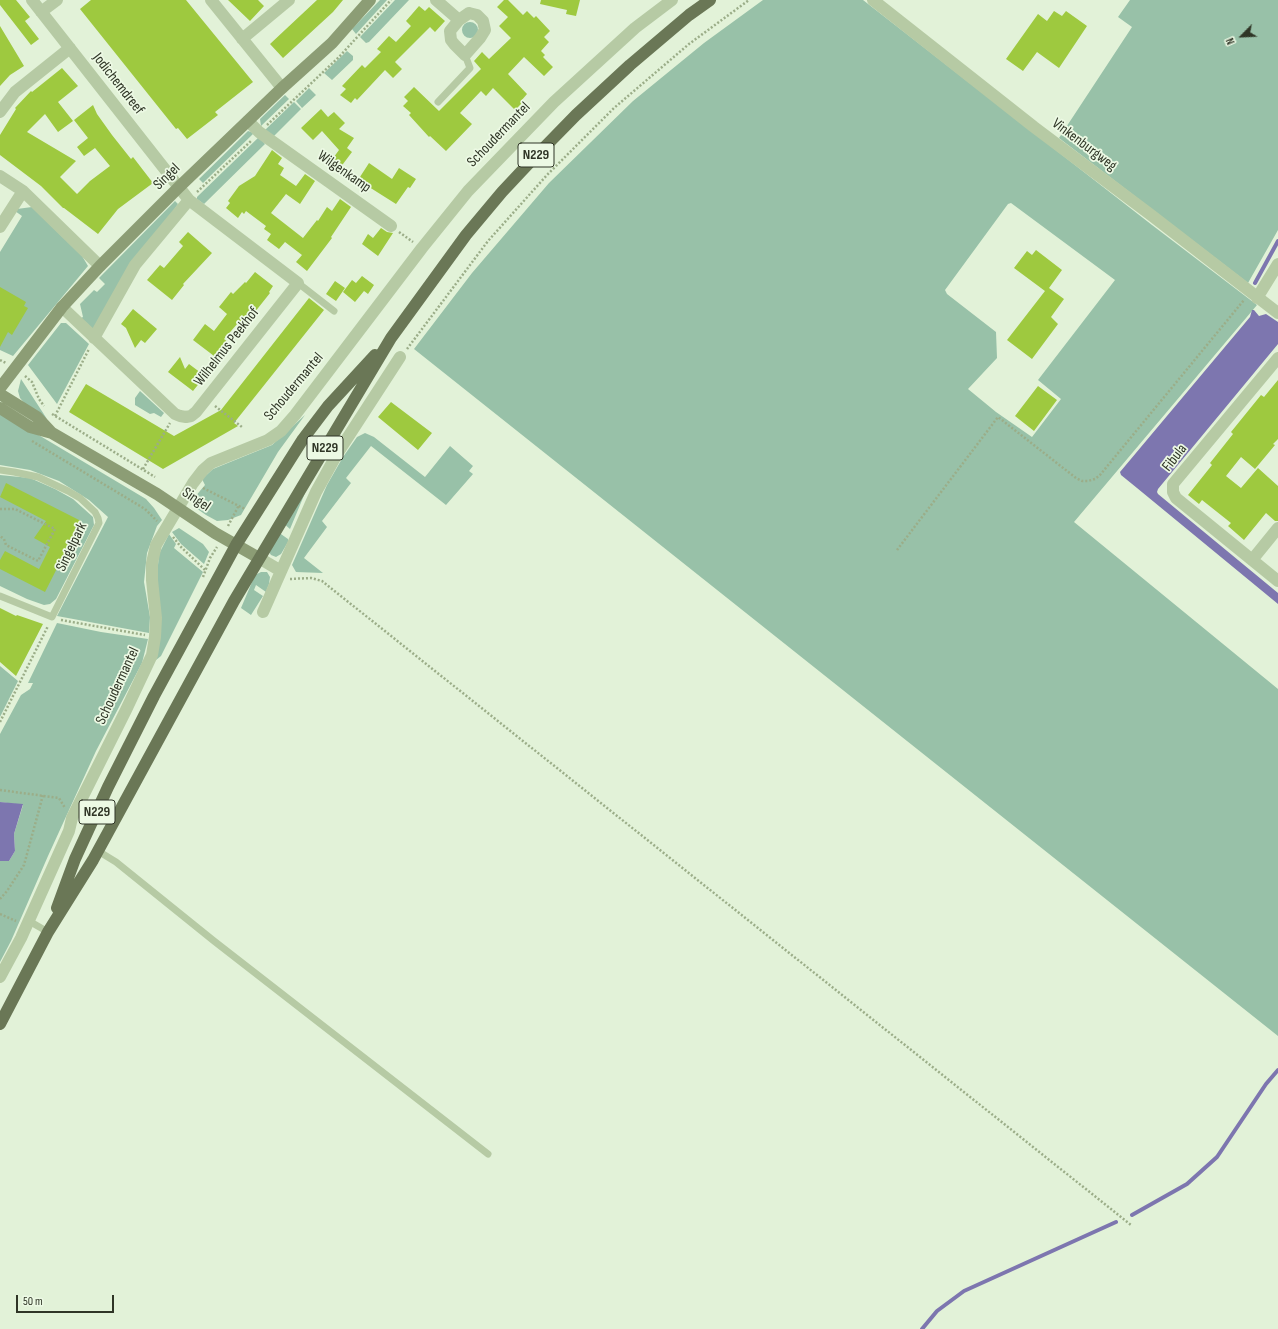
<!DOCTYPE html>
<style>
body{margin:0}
#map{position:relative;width:1278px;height:1329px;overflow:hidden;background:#e2f2d8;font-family:"Sofia Sans Condensed",sans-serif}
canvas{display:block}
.north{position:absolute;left:1222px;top:16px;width:40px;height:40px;-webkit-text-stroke:3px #ecf9e4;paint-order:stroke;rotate:246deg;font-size:11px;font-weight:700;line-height:16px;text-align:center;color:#2f3526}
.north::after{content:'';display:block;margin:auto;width:14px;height:18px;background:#2f3526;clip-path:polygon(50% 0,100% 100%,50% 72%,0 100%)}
.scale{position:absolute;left:16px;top:1295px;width:98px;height:18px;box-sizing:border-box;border:2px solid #2f3526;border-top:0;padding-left:5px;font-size:12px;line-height:14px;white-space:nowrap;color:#2f3526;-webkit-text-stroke:3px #ecf9e4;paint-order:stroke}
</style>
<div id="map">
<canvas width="1278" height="1329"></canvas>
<div class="north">N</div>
<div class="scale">50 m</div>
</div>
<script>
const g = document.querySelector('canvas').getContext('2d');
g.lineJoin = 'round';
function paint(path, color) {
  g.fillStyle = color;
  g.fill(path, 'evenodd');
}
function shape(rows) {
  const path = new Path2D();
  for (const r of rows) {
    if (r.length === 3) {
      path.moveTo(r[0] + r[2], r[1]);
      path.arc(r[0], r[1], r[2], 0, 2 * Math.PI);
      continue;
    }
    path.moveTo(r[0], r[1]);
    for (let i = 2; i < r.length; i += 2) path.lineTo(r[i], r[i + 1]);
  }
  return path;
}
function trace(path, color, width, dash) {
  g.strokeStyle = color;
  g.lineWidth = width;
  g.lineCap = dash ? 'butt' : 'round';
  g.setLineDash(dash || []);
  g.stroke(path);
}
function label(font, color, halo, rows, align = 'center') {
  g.font = font + ' "Sofia Sans Condensed",sans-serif';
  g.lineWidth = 3.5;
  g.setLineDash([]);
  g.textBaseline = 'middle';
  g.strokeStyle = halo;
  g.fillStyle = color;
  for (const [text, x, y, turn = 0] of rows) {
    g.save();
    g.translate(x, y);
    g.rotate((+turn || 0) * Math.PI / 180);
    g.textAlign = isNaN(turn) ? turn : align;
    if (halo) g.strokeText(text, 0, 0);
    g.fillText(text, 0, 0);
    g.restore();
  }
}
const green = shape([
 [380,0,387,0,356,34,352,29],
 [395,0,409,0,369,42,366,43,360,37],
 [763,0,863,0,1152,225,1257,305,1074,522,1278,689,1278,1036,414,349,472,273,549,183,633,101,704,43],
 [1011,203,1115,280,1038,380,1061,399,1032,437,996,412,968,389,997,358,996,332,947,294,945,290,1008,204],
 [1130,0,1278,0,1278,230,1248,283,1059,138,1132,27,1118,17],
 [470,30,8],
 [347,51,353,56,353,60,332,80,324,73],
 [309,88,316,95,302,108,296,101],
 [285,95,289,99,261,126,260,119],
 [294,102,301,109,273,137,265,130],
 [248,131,254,133,203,183,199,179],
 [259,137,265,144,204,204,197,199,197,197,199,195],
 [175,201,178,204,93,329,81,318,83,317,80,304,94,290,97,292,105,284,99,278],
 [32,207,82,256,88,266,13,356,0,350,0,252,22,216,15,211,17,209],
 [61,323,66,323,89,344,57,404,28,365],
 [21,379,47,419,26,405,20,398,18,391],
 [140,391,164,413,161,417,154,413,150,414,135,405,135,398],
 [0,412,146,499,154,508,162,520,157,526,147,553,144,582,150,617,149,633,57,616,108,517,89,500,59,481,30,470,0,465],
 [305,415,278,452,241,515,228,520,217,521,206,515,196,508,194,498,205,485,202,479,213,469,272,445],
 [365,433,374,437,425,477,450,446,473,466,469,471,473,474,446,505,371,446,346,478,351,483,322,521,327,527,304,558,323,573,296,572,292,565,327,485,343,457,357,437],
 [0,475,30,478,55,489,73,499,93,517,94,525,56,599,50,604,44,605,27,599,0,586],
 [305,493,290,529,283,523],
 [179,528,203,544,209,552,204,564,181,544,172,532],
 [278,532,288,539,288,542,281,554,276,557,271,555,269,552],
 [169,534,176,544,174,548,203,572,161,656,156,660,160,636,157,576,159,554],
 [261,572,267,572,270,577,269,584,266,592,256,585,254,590,263,596,251,615,241,608,255,575],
 [57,623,101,632,148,639,142,663,96,751,48,856,11,941,0,962,0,861,9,861,15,851,14,834,23,805,0,802,0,734,21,695,30,689,33,683,28,683],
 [0,666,18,681,0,717]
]);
const water = shape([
 [1252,310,1254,310,1259,316,1266,314,1278,322,1278,344,1158,489,1157,492,1158,494,1278,593,1278,604,1137,488,1121,475,1120,472,1250,317],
 [0,802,23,804,14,834,15,851,9,861,0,861]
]);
const stream = shape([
 [1255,283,1278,241],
 [1132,1215,1187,1184,1217,1157,1266,1084,1278,1070],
 [922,1329,937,1311,964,1291,1116,1222]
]);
const building = shape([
 [0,0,16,0,30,17,25,21,39,39,31,45,0,5],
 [91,0,186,0,253,82,215,112,218,115,187,139,178,128,176,129,80,9],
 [228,0,258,0,264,6,250,21],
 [317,0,343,0,333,12,283,58,270,44],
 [504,0,508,0,523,15,527,11,534,18,536,16,550,31,544,37,549,42,541,51,545,55,543,57,553,67,544,76,524,57,508,74,527,94,521,101,522,103,515,110,493,88,486,96,481,91,460,113,472,124,446,151,430,136,429,137,409,115,411,113,403,106,408,101,404,97,414,87,439,111,481,69,474,61,482,52,489,59,511,38,499,26,508,17,497,7],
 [541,0,580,0,576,16,566,14,567,10,540,4],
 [419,6,425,11,429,7,445,21,435,32,430,27,395,62,402,69,393,78,385,70,357,100,355,98,351,103,340,95,346,89,342,86,362,65,365,68,381,52,377,49,389,36,396,42,411,26,406,21],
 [1054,11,1062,16,1066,11,1087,26,1059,68,1037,52,1023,71,1006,59,1038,14,1047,21],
 [0,26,24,66,10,75,0,86],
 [62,68,78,86,58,102,73,121,58,132,45,114,27,132,76,161,60,177,77,194,90,181,110,166,95,148,84,156,77,147,88,138,74,120,93,105,97,114,112,135,131,159,133,157,153,183,118,209,98,234,64,208,63,208,41,186,0,155,0,135,16,109,15,108,31,91,32,92],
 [321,109,328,117,334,112,345,123,339,129,354,138,347,148,352,152,340,168,331,161,339,150,322,131,313,140,301,128],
 [272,150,282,158,278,164,284,168,280,175,296,186,305,174,315,181,300,204,286,194,271,213,303,238,317,220,318,221,327,207,332,211,340,199,351,207,331,237,332,238,307,271,296,262,302,255,285,242,279,249,267,240,271,234,264,229,266,226,246,211,244,214,242,212,238,218,226,208,230,203,228,201,239,186,255,176],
 [369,163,392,179,399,168,416,179,410,188,408,187,396,204,358,180],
 [381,228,387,232,393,233,378,256,362,244,368,234,373,238],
 [188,232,212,253,183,284,184,285,172,300,147,280,160,265,164,268,183,246,179,242],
 [1036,250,1062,270,1049,288,1064,299,1051,317,1058,324,1032,359,1007,340,1045,291,1014,268,1027,251,1032,255],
 [255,272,273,286,269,292,270,293,243,327,238,323,224,339,230,344,218,359,193,340,205,324,214,331,227,314,219,307,231,292,233,294,245,282,246,283],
 [362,276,374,285,368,294,364,291,355,302,343,292,352,280,356,283],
 [335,281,345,288,336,301,326,294],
 [0,287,26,302,24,306,28,308,12,335,8,332,0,347],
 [309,298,324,310,234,423,238,426,163,469,69,412,86,384,174,436,221,410],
 [133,309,157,329,145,343,141,340,135,348,126,328,121,324],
 [180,357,185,369,189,364,205,376,193,391,168,372],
 [1278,380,1278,439,1273,444,1275,445,1255,469,1241,457,1226,476,1241,488,1258,468,1278,486,1278,521,1275,521,1266,513,1244,540,1228,526,1231,523,1202,500,1199,504,1188,495,1212,465,1210,463,1233,434,1231,432,1261,395,1264,397],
 [1038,386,1057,400,1034,431,1015,416],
 [391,402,432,433,418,450,378,417],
 [6,483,81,521,45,592,0,569,0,560,5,551,39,569,50,547,34,538,46,521,0,497],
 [0,608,16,616,17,615,43,624,16,676,0,662]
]);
const path = shape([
 [267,125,339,57,391,0],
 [197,192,251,141],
 [399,232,413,242],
 [407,349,488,241,547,175,614,108,689,44,749,0],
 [0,360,6,363],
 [25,376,32,382,39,399,44,406],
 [215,406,242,427],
 [52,414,155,477],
 [55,416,89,349],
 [32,441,145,509,157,521],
 [143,469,170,423],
 [203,488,245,509],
 [0,509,15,509,55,529,38,561,6,545,4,539,0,536],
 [228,526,239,505],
 [173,537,181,547,205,570],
 [897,550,998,417,1076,478,1082,481,1088,481,1095,479,1100,475,1244,300],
 [203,577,210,558,217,547],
 [290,579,311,578,322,581,1131,1225],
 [61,620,145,635],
 [0,722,48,626],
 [0,790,59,798,65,808],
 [0,899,7,891,24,865,43,795],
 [0,914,16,921]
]);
const lane = shape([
 [438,102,470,68,465,55],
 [298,283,334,311],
 [0,470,14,472,38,477,68,491,80,498,95,512,98,518,99,523,52,617,0,596],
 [98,851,116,862,214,941,488,1154],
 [29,921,48,932]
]);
const street = shape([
 [32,0,189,200,298,283,196,412,191,416,186,417,180,416,175,414,62,307],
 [211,0,282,88],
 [436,0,459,20],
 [873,0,1034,127,1151,215,1278,313],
 [41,12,57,0],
 [469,13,477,15,483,21,485,30,480,38,465,55,454,44,451,40,450,31,459,20,469,13],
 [242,39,289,0],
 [0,112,15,92,70,48],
 [248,121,259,132,391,226],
 [0,176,23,191,100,266],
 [0,227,23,191],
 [1257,298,1278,264],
 [94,338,135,265,189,200],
 [1278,358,1173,484,1173,492,1176,498,1278,581],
 [259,558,281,571],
 [1252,560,1278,528],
 [263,612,316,492,337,454,400,357],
 [0,977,21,938,69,831,72,818,126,710,152,655,155,637,156,618,152,580,152,563,156,545,193,483,203,470,211,463,268,440,281,431,295,415,422,248,468,191,554,102,635,28,672,0]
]);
const secondary = shape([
 [0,388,62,307,100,266,179,187,282,88,332,43,370,0],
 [0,394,37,417,51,432],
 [0,408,30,427,52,433,157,494,215,533,259,558]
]);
const primary = shape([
 [57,908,75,859,108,787,154,696,236,545,303,439,328,406,375,355],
 [0,1024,48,932,93,860,234,601,391,338,466,235,502,192,532,160,576,115,630,65,689,15,710,0]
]);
const shields = [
 [536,155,36],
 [325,448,36],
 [97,812,36]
];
const shieldNames = [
 ["N229",536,155],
 ["N229",325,448],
 ["N229",97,812]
];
const streetNames = [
 ["Jodichemdreef",118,84,52],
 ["Schoudermantel",499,135,-46],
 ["Vinkenburgweg",1084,145,37],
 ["Wilgenkamp",344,172,35],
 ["Singel",167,177,-44],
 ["Wilhelmus Peekhof",227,347,-52],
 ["Schoudermantel",294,387,-50],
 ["Fibula",1175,458,-52],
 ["Singel",196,500,34],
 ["Singelpark",72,547,-64],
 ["Schoudermantel",118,686,-65]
];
paint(green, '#98c1a8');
paint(water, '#7d76af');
trace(stream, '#7d76af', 4);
paint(building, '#9ec93f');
trace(path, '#9bad88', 2.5, [2, 2]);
trace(lane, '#b6caa4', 7);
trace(street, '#b6caa4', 12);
trace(secondary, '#8c9d75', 12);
trace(primary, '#6a7756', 12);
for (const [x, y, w] of shields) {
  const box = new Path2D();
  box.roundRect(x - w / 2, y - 12, w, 24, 3);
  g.fillStyle = '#ecf9e4';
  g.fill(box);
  trace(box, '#2f3526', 1);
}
label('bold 14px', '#2f3526', null, shieldNames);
label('15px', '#2f3526', '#ecf9e4', streetNames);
</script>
